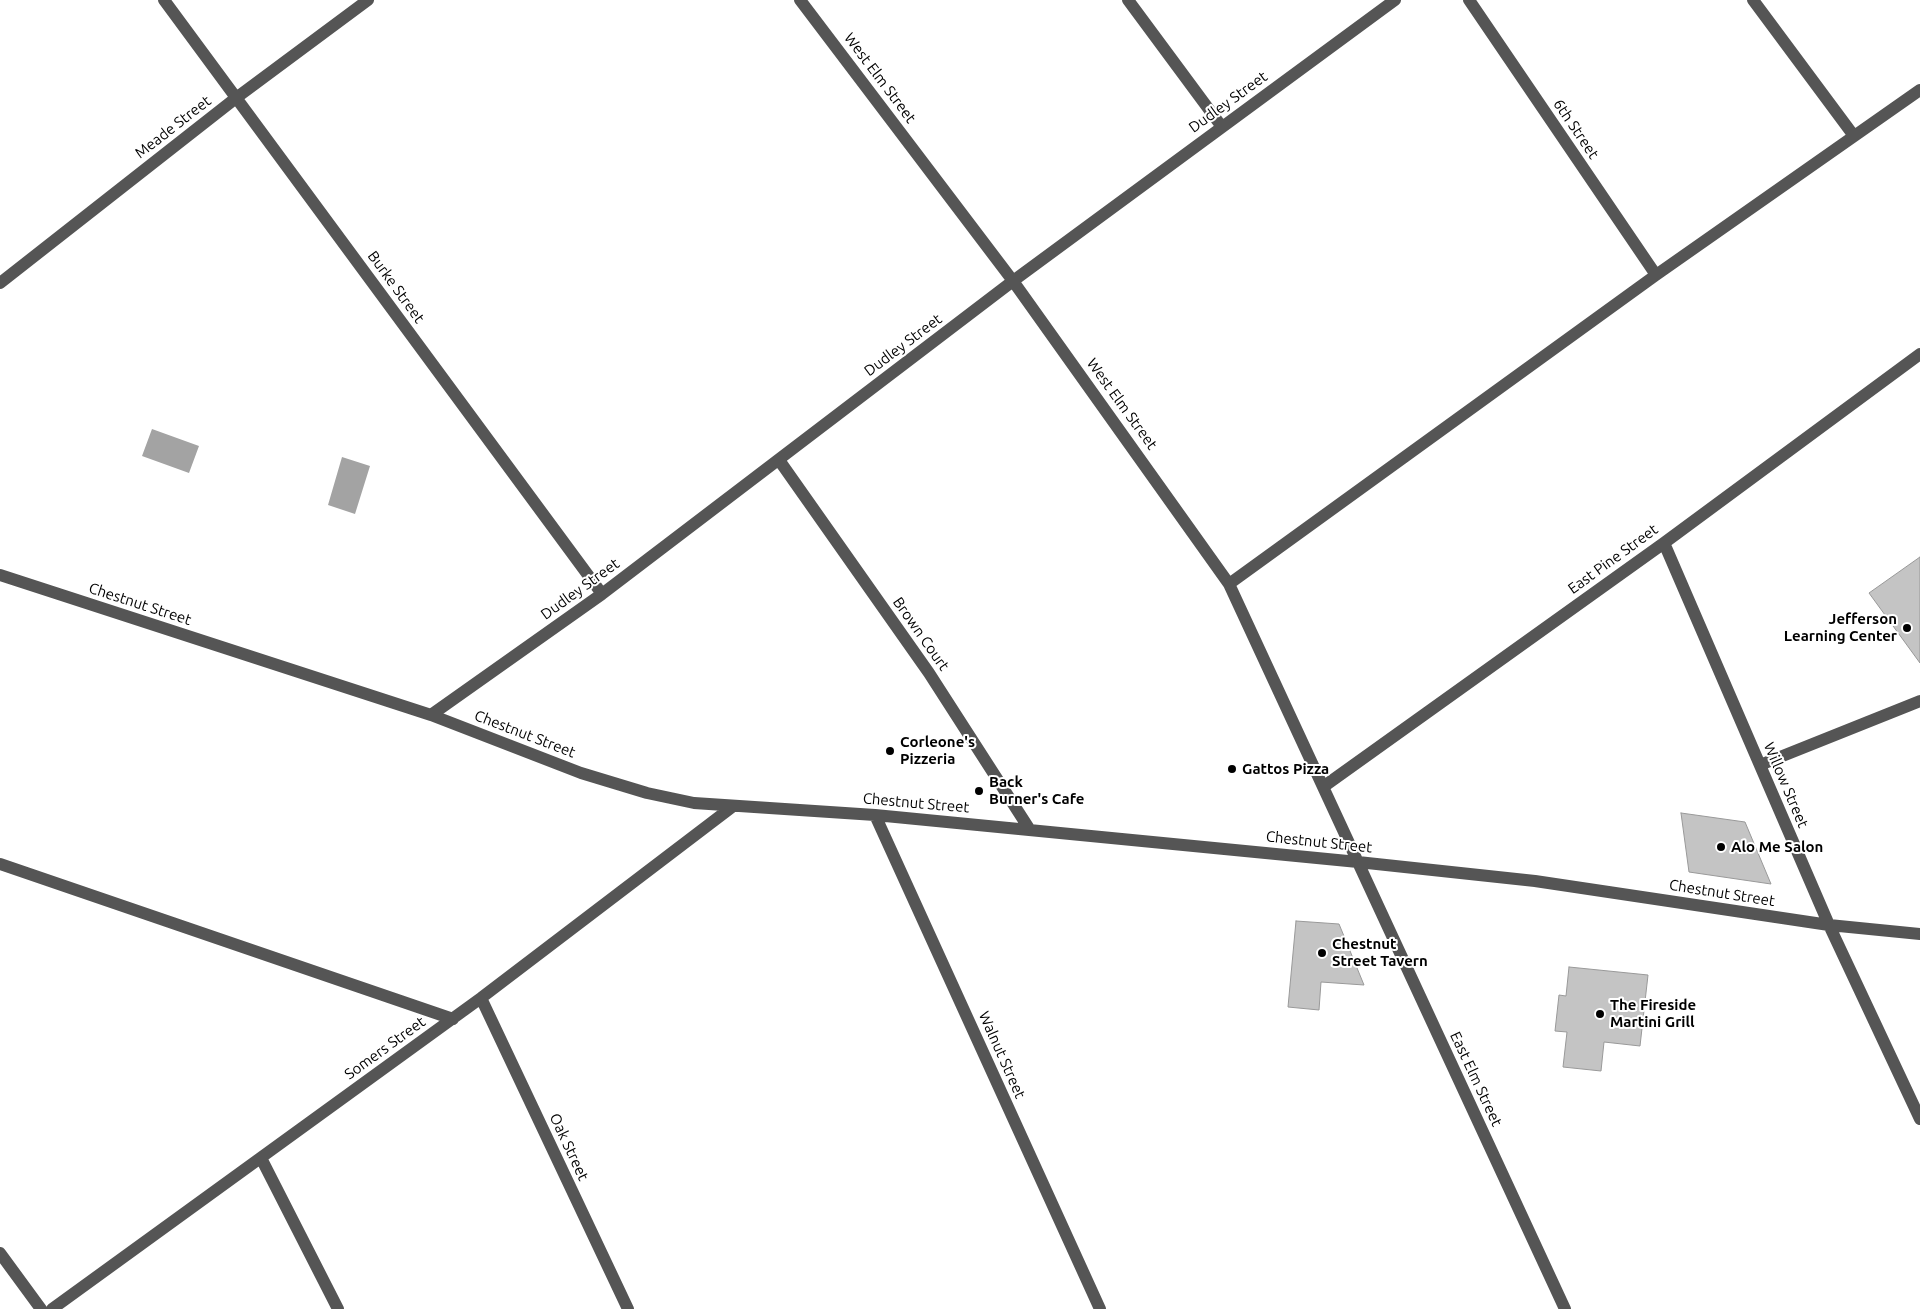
<!DOCTYPE html>
<style>
body{margin:0}
canvas{display:block;background:#fff}
</style>
<canvas width="1920" height="1309"></canvas>
<script>
const g = document.querySelector('canvas').getContext('2d');
g.lineJoin = 'round';
function paint(path, color) {
  g.fillStyle = color;
  g.fill(path, 'evenodd');
}
function shape(rows) {
  const path = new Path2D();
  for (const r of rows) {
    path.moveTo(r[0], r[1]);
    for (let i = 2; i < r.length; i += 2) path.lineTo(r[i], r[i + 1]);
  }
  return path;
}
function trace(path, color, width, dash) {
  g.strokeStyle = color;
  g.lineWidth = width;
  g.lineCap = dash ? 'butt' : 'round';
  g.setLineDash(dash || []);
  g.stroke(path);
}
function label(font, color, halo, rows, align = 'center') {
  g.font = font + ' Ubuntu,sans-serif';
  g.lineWidth = 4;
  g.setLineDash([]);
  g.textBaseline = 'middle';
  g.strokeStyle = halo;
  g.fillStyle = color;
  for (const [text, x, y, turn = 0] of rows) {
    g.save();
    g.translate(x, y);
    g.rotate((+turn || 0) * Math.PI / 180);
    g.textAlign = isNaN(turn) ? turn : align;
    if (halo) g.strokeText(text, 0, 0);
    g.fillText(text, 0, 0);
    g.restore();
  }
}
const water = shape([
 [152,429,199,446,189,473,142,456],
 [342,457,370,466,355,514,328,505]
]);
const building = shape([
 [1920,557,1920,663,1869,593,1920,557],
 [1681,813,1745,822,1771,884,1689,872,1681,813],
 [1296,921,1339,924,1364,985,1321,982,1319,1010,1288,1007,1296,921],
 [1569,967,1648,975,1640,1046,1604,1042,1601,1071,1563,1067,1567,1032,1555,1031,1559,995,1566,996,1569,967]
]);
const minor = shape([
 [164,0,602,594],
 [800,0,1013,281,1229,584,1565,1309],
 [1128,0,1222,127],
 [1469,0,1656,275],
 [1753,0,1854,136],
 [0,283,236,98,368,0],
 [779,460,929,673,1030,830],
 [1664,543,1829,925,1920,1119],
 [0,575,431,715,581,773,647,793,694,803,875,815,1358,862,1535,881,1829,925,1920,934],
 [1229,584,1656,275,1920,90],
 [431,715,602,594,1013,281,1395,0],
 [1760,765,1920,701],
 [1323,787,1664,543,1920,354],
 [875,815,1100,1309],
 [0,864,453,1019],
 [481,998,628,1309],
 [261,1158,338,1309],
 [0,1253,41,1309],
 [52,1309,481,998,732,807]
]);
const markers = [
 [1907,628,5,"#000"],
 [890,751,5,"#000"],
 [1232,769,5,"#000"],
 [979,791,5,"#000"],
 [1721,847,5,"#000"],
 [1322,953,5,"#000"],
 [1600,1014,5,"#000"]
];
const streetNames = [
 ["West Elm Street",880,78,53],
 ["Dudley Street",1228,102,-36],
 ["Meade Street",173,127,-38],
 ["6th Street",1576,129,56],
 ["Burke Street",396,287,54],
 ["Dudley Street",903,345,-37],
 ["West Elm Street",1122,404,54],
 ["East Pine Street",1613,559,-36],
 ["Dudley Street",580,589,-36],
 ["Chestnut Street",140,604,18],
 ["Brown Court",921,634,55],
 ["Chestnut Street",525,734,21],
 ["Willow Street",1786,785,67],
 ["Chestnut Street",916,803,5],
 ["Chestnut Street",1319,842,6],
 ["Chestnut Street",1722,893,9],
 ["Somers Street",385,1048,-36],
 ["Walnut Street",1002,1055,66],
 ["East Elm Street",1476,1079,65],
 ["Oak Street",569,1147,65]
];
const poiNames = [
 ["Jefferson",1897,619,"right"],
 ["Learning Center",1897,636,"right"],
 ["Corleone's",900,742],
 ["Pizzeria",900,759],
 ["Gattos Pizza",1242,769],
 ["Back",989,782],
 ["Burner's Cafe",989,799],
 ["Alo Me Salon",1731,847],
 ["Chestnut",1332,944],
 ["Street Tavern",1332,961],
 ["The Fireside",1610,1005],
 ["Martini Grill",1610,1022]
];
paint(water, '#a3a3a3');
paint(building, '#c4c4c4');
trace(building, '#999', 1);
trace(minor, '#555', 12);
for (const [x, y, r, color] of markers) {
  const dot = new Path2D();
  dot.arc(x, y, r, 0, 2 * Math.PI);
  g.fillStyle = color;
  g.fill(dot);
  trace(dot, '#fff', 2);
}
label('15px', '#000', '#fff', streetNames);
label('bold 15px', '#000', '#fff', poiNames, 'left');
</script>
